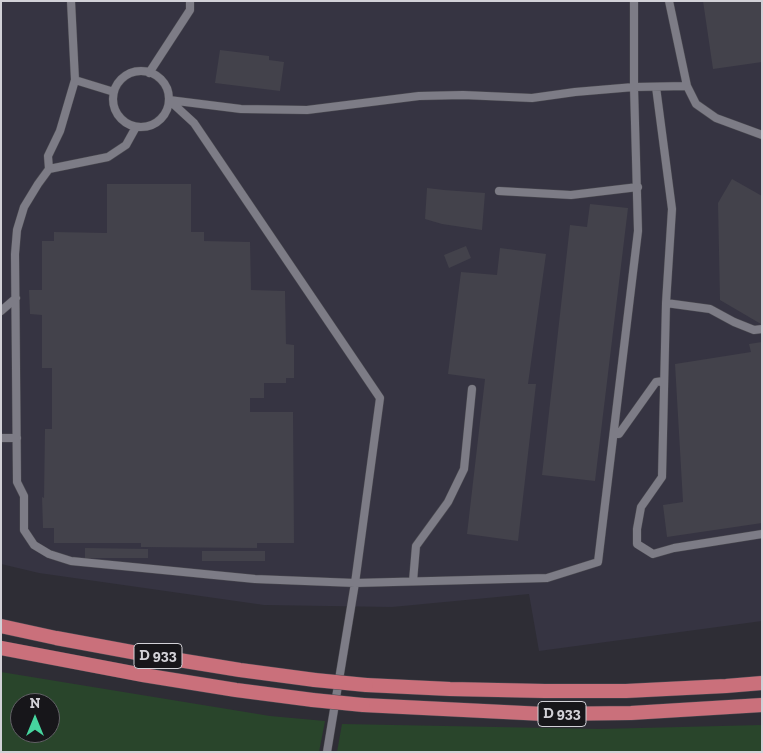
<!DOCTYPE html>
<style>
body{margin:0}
#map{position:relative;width:763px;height:753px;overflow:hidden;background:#2e2d35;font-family:"Zilla Slab",serif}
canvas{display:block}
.frame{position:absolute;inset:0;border:2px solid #d2d1d7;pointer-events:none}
.north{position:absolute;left:10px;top:693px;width:50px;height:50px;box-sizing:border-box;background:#17161a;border:1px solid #626166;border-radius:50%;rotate:0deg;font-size:14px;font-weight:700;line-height:20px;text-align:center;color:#d2d1d7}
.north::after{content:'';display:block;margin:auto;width:18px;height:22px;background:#46d49e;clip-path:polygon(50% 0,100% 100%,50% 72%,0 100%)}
</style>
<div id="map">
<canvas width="763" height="753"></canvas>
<div class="frame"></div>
<div class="north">N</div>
</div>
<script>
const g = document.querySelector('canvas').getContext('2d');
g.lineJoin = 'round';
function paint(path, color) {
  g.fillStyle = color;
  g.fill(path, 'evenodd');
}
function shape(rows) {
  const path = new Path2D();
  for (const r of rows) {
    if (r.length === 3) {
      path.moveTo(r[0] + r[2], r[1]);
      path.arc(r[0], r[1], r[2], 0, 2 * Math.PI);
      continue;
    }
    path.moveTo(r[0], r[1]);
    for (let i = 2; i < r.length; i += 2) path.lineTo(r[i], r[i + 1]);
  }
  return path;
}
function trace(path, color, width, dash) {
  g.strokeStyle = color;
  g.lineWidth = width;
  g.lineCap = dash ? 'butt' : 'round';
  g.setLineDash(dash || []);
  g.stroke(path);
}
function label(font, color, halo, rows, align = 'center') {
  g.font = font + ' "Zilla Slab",serif';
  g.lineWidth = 4;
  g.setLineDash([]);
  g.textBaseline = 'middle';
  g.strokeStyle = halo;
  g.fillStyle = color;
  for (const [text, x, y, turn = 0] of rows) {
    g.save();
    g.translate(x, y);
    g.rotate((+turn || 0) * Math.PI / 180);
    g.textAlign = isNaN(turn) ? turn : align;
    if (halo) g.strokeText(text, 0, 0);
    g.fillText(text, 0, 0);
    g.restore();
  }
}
const built = shape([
 [1,1,762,1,762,621,539,651,529,594,392,607,264,605,39,573,1,564]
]);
const green = shape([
 [1,672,270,716,325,721,319,752,1,752],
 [20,703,50,703,50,733,20,733],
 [342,724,600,729,762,725,762,752,337,752]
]);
const building = shape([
 [703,1,762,1,762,62,713,69],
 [220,50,269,56,269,60,284,62,280,91,215,83],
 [732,179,762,196,762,323,761,324,720,300,718,203],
 [107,184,191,184,191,232,204,232,204,241,250,242,251,290,285,291,286,344,294,345,294,378,286,378,286,383,264,383,264,398,250,398,250,412,293,412,294,543,257,543,257,548,141,547,141,543,54,543,54,528,43,528,42,497,44,498,45,429,52,429,52,368,42,368,42,315,30,314,29,290,42,290,42,241,54,241,54,232,107,233],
 [427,188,444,190,485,193,482,230,442,224,425,219],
 [590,204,628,208,595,481,542,475,570,225,587,227],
 [466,246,471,258,449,268,444,255],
 [500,248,546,254,528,384,536,384,518,541,467,534,485,379,448,374,461,272,497,275],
 [762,342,762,523,667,537,663,505,683,502,675,364,751,352,749,344],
 [85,548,148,549,148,558,85,558],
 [202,551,265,551,265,561,202,561]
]);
const service = shape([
 [141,99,28],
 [149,73,190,10,190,1],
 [75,80,114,92],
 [687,86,696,104,716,118,762,135],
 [656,87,672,209,666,303,662,477,641,507,637,529,637,544,653,554,674,548,762,534],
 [169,100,194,123,380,398,355,583,327,752],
 [169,100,241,109,307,110,419,96,463,95,532,98,575,92,634,87,634,1],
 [136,127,126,145,108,157,49,169,38,184,24,207,17,230,15,254,17,482,24,496,24,530,34,545,49,554,71,561,255,579,355,583,547,578,598,562,638,231,634,87,687,86,669,1],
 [49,169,48,156,60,131,75,80,71,1],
 [499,191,571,195,638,187],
 [666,303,710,309,734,322,754,330,762,329],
 [1,311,16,298],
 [614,434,619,434,656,382,664,381],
 [1,438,17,438],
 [413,581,416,546,448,502,464,469,472,389]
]);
const trunk = shape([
 [1,626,56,638,148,655,240,670,315,680],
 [1,648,143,675,236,690,313,700],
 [366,685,450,689,545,691,626,691,726,686,762,683],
 [363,705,544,714,631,713,762,705]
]);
const trunkBridge = shape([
 [315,680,366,685],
 [313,700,363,705]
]);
const shields = [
 [158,656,48],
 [562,714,48]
];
const shieldNames = [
 ["D 933",158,656],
 ["D 933",562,714]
];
paint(built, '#363442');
paint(green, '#29452b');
paint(building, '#43424b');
trace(service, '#4b4a51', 9);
trace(trunk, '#4b4a51', 15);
trace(service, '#7d7c86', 8);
trace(trunk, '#ca707b', 14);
trace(trunkBridge, '#4b4a51', 15, []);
trace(trunkBridge, '#ca707b', 14);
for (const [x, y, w] of shields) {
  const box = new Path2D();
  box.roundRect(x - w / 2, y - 12.5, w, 25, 4);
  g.fillStyle = '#17161a';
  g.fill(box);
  trace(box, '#d2d1d7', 1);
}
label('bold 15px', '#d2d1d7', null, shieldNames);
</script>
